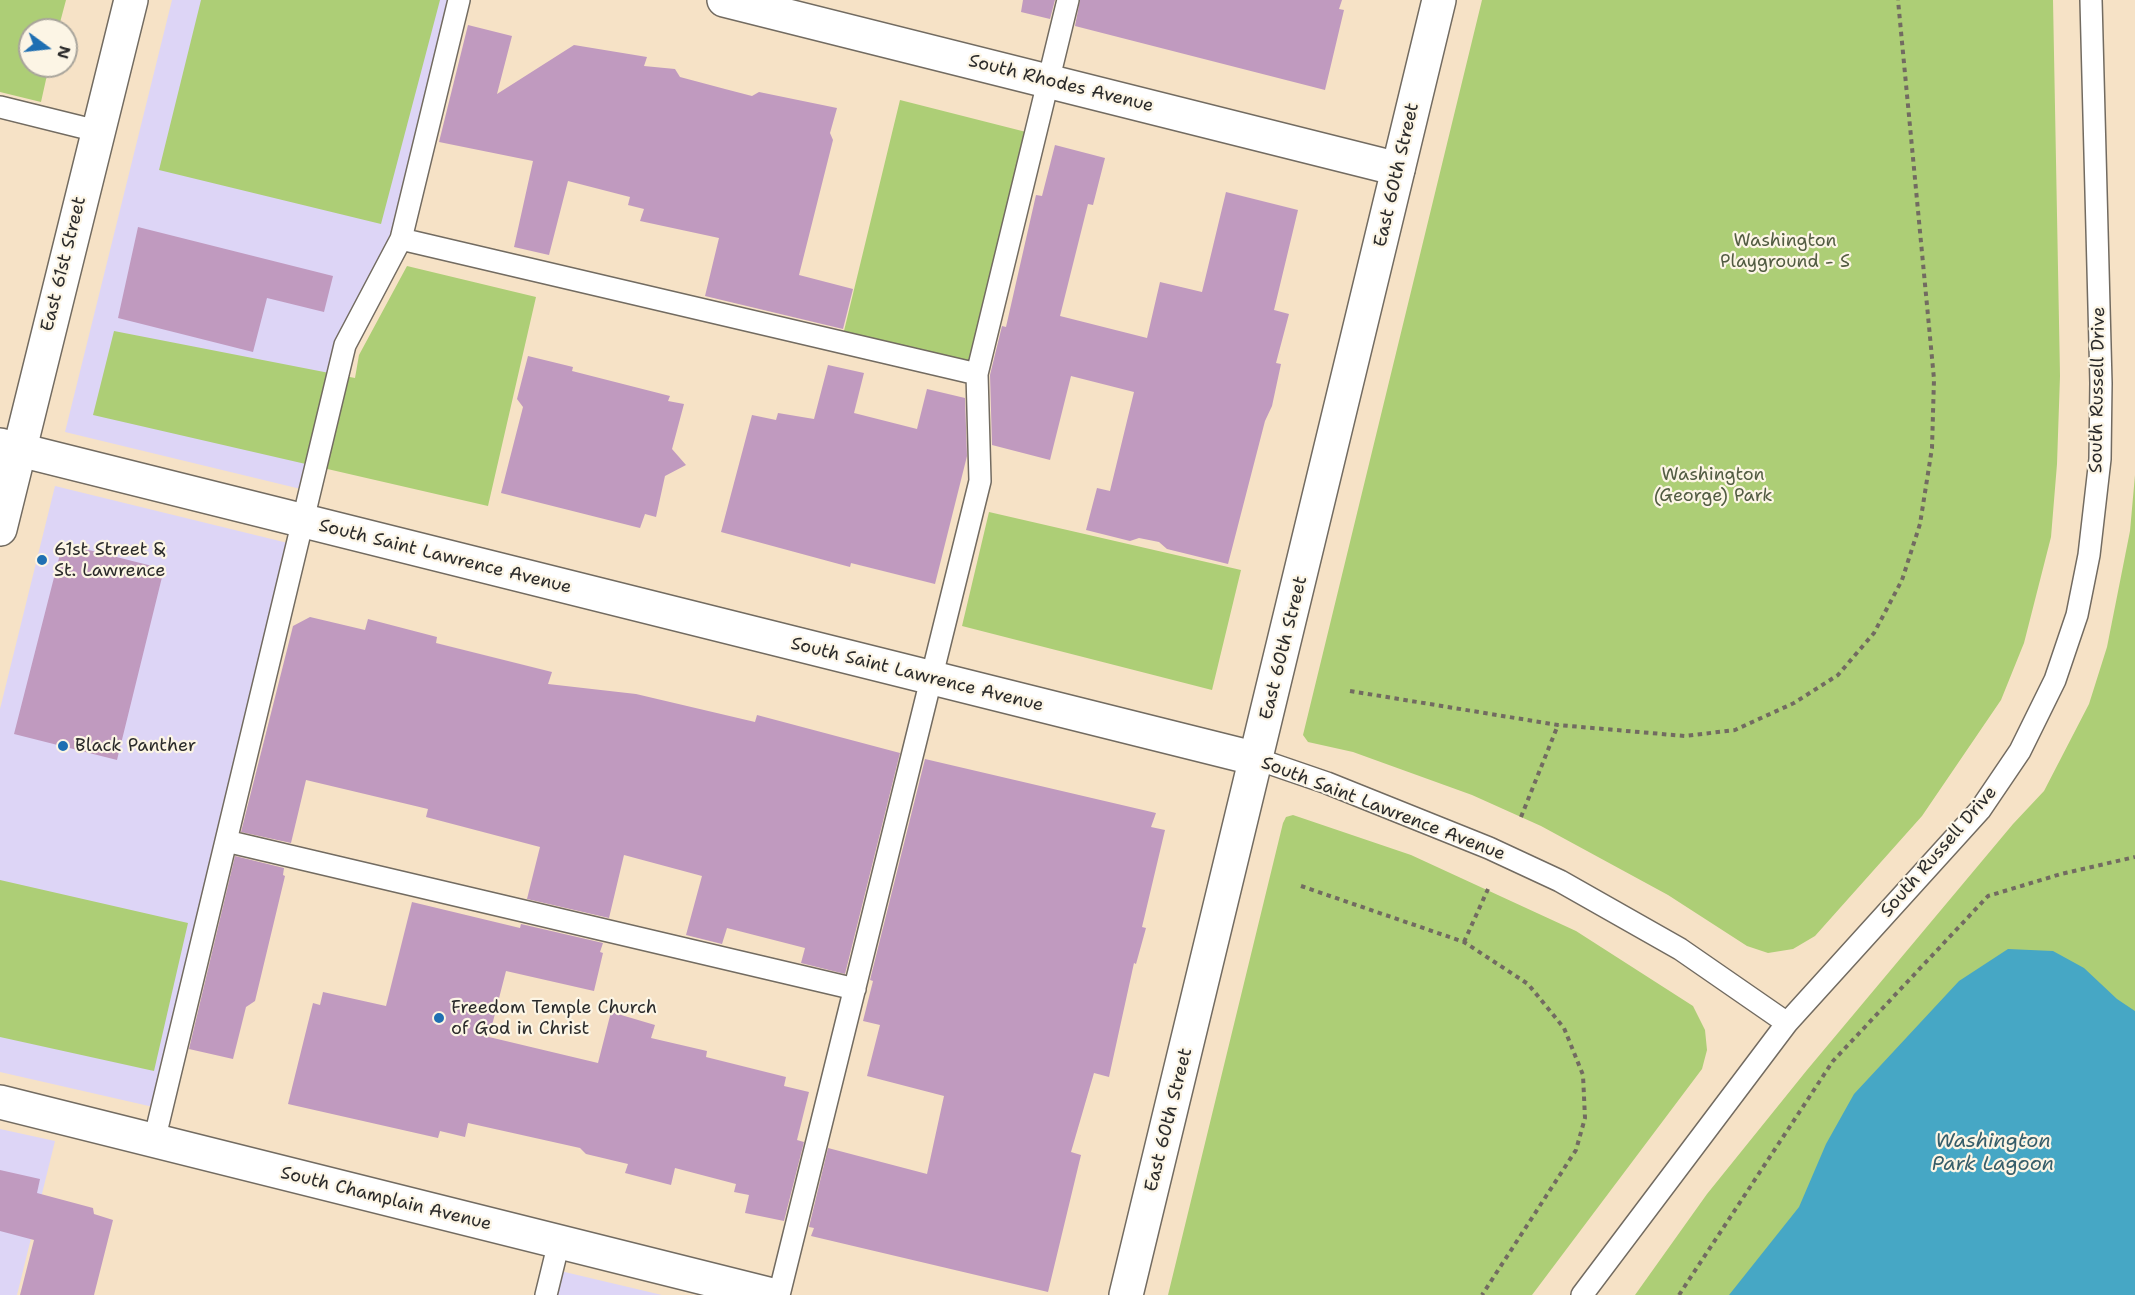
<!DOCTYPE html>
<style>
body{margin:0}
#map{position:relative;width:2135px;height:1295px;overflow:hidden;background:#f6e2c6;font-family:"Shantell Sans",sans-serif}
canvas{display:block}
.north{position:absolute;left:18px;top:18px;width:60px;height:60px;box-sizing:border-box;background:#fcf5e5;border:2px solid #a8a49b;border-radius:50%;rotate:105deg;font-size:16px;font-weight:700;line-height:24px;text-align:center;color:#2b2b2b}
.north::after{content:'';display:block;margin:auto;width:21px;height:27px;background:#1f6fb2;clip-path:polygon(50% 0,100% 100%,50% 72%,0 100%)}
</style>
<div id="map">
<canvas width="2135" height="1295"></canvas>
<div class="north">N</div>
</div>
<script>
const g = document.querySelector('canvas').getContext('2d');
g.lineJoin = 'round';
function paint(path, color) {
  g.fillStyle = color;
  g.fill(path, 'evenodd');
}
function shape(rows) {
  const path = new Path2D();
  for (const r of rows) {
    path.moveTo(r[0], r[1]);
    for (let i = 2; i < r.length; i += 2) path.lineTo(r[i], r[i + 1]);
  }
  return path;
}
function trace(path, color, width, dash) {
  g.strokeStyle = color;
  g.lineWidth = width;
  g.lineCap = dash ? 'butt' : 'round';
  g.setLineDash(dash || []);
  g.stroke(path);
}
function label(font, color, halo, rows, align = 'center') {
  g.font = font + ' "Shantell Sans",sans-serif';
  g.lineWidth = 4.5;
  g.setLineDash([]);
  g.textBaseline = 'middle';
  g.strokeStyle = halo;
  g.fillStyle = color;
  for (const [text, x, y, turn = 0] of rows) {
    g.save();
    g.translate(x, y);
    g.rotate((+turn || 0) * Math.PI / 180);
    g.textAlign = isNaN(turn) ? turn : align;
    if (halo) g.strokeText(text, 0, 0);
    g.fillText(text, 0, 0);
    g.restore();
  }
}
const built = shape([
 [172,0,459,0,401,239,345,345,309,491,65,432],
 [55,486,296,545,162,1109,0,1072,0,709],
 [0,1129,55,1141,17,1295,0,1295],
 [552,1269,662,1295,546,1295]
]);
const green = shape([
 [0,0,66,0,58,30,30,30,30,66,49,66,41,102,0,92],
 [201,0,440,0,381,224,159,170],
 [1482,0,2053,0,2060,376,2057,464,2051,537,2024,643,2001,700,1922,816,1815,936,1793,949,1768,953,1747,946,1668,895,1541,826,1472,795,1353,752,1308,742,1303,735],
 [900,100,1030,133,973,365,843,335],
 [407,266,536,297,488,506,93,415,114,331,355,378,359,355],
 [2135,475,2135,1295,1635,1295,1707,1194,1807,1070,2013,824,2044,791,2089,704,2107,647,2130,531],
 [989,512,1241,570,1212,690,962,626],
 [1293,815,1411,855,1576,931,1693,1006,1705,1030,1707,1050,1702,1069,1532,1295,1168,1295,1283,823,1286,817],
 [0,880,188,923,154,1071,0,1037]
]);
const water = shape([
 [2008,949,2053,951,2084,968,2117,999,2135,1011,2135,1295,1729,1295,1799,1207,1826,1144,1854,1094,1959,981]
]);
const building = shape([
 [1023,0,1055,0,1050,19,1021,12],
 [1080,0,1342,0,1339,9,1344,10,1325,90,1075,26],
 [468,25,512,36,497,94,574,45,647,57,644,66,675,69,680,77,725,89,752,96,759,92,837,108,830,133,833,140,799,275,853,289,843,329,705,296,719,238,640,221,644,209,628,205,630,197,568,181,549,255,514,247,533,161,439,142],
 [1055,145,1105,158,1093,205,1088,204,1060,316,1147,338,1160,282,1202,292,1226,192,1298,210,1274,310,1289,314,1276,363,1281,364,1272,406,1265,421,1228,564,1167,549,1159,542,1139,538,1130,541,1086,530,1097,488,1110,491,1134,392,1071,376,1050,460,992,445,990,375,1002,326,1006,327,1036,195,1042,196],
 [138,227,333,276,324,312,267,298,253,352,118,318],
 [528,356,573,367,572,371,670,396,668,401,684,404,672,449,686,465,665,476,656,517,645,514,640,528,501,493,523,407,517,399],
 [828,365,864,373,854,413,917,429,927,389,965,398,967,456,935,584,851,563,850,567,721,532,752,415,776,420,778,413,814,419],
 [73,546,164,569,117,760,14,734,60,554],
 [310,617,365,630,368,619,437,637,436,643,552,672,548,684,636,694,755,722,757,715,900,753,845,974,801,963,805,948,727,928,722,944,686,935,702,876,624,855,609,918,527,899,540,847,426,817,428,809,306,780,291,843,241,832,293,626],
 [925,759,1156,813,1151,827,1165,830,1142,927,1146,928,1136,964,1134,963,1109,1077,1094,1073,1071,1152,1081,1155,1048,1292,811,1236,814,1228,809,1227,828,1148,927,1174,944,1096,867,1076,880,1025,863,1021,873,981,870,980],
 [235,856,284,868,283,875,285,876,255,1001,246,1007,233,1059,189,1049],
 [412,902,520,928,521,924,603,943,600,952,603,953,594,991,506,971,489,1037,598,1063,611,1012,655,1025,651,1038,707,1051,706,1057,786,1077,784,1086,809,1092,797,1140,804,1142,784,1221,745,1213,749,1195,734,1192,736,1184,675,1168,671,1185,625,1173,628,1164,586,1154,580,1148,468,1123,465,1137,440,1131,438,1138,288,1104,313,1003,320,1005,323,992,386,1006],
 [0,1170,40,1179,37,1193,93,1208,94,1214,113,1220,94,1295,20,1295,34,1240,0,1231]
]);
const path = shape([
 [1350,691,1558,725,1685,736,1735,730,1794,703,1838,675,1874,633,1902,580,1920,524,1932,448,1934,379,1898,0],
 [1521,817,1558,725],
 [1301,886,1464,942,1528,984,1564,1028,1583,1075,1585,1118,1576,1150,1482,1295],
 [1464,942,1488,889],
 [1679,1295,1833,1061,1988,896,2061,874,2135,857]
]);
const lane = shape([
 [0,107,97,131],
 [401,239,977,374],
 [1257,759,1327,783,1489,848,1560,881,1680,949,1787,1023],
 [226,841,855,989],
 [154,1141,345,345,401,239,459,0],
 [546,1295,559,1242],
 [779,1295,980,481,977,374,1068,0],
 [1582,1295,1787,1023,1980,810,2020,751,2055,680,2077,615,2089,555,2100,459,2101,383,2091,0]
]);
const street = shape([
 [724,0,1398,169],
 [0,445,1257,759],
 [0,1102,772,1295]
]);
const secondary = shape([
 [0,529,131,0],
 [1126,1295,1439,0]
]);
const markers = [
 [42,560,6,"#1f6fb2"],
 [63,746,6,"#1f6fb2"],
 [439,1018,6,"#1f6fb2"]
];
const streetNames = [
 ["South Rhodes Avenue",1061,84,14],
 ["East 60th Street",1397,175,-77],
 ["East 61st Street",64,264,-76],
 ["South Russell Drive",2098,390,-89],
 ["South Saint Lawrence Avenue",445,557,14],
 ["East 60th Street",1284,648,-76],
 ["South Saint Lawrence Avenue",917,675,14],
 ["South Saint Lawrence Avenue",1383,809,21],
 ["South Russell Drive",1939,852,-49],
 ["East 60th Street",1169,1120,-76],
 ["South Champlain Avenue",386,1199,14]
];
const parkNames = [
 ["Washington",1785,241],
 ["Playground - S",1785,262],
 ["Washington",1713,475],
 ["(George) Park",1713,496]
];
const poiNames = [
 ["61st Street &",54,550],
 ["St. Lawrence",54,571],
 ["Black Panther",75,746],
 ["Freedom Temple Church",451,1008],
 ["of God in Christ",451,1029]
];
const waterNames = [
 ["Washington",1993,1142],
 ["Park Lagoon",1993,1165]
];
paint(built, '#ddd5f6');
paint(green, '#adce76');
paint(water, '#46a7c5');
paint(building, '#c09abf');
trace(lane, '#726b61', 24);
trace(street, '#726b61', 36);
trace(secondary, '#726b61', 36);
trace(path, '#726b61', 4, [4.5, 4.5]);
trace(lane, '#fff', 21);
trace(street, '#fff', 33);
trace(secondary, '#fff', 33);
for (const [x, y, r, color] of markers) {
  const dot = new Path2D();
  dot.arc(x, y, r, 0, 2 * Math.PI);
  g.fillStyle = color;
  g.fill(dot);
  trace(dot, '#fcf5e5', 2);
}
label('18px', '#2b2b2b', '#fcf5e5', streetNames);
label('18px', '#525c42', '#fcf5e5', parkNames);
label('18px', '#2b2b2b', '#fcf5e5', poiNames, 'left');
label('italic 20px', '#365d69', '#fcf5e5', waterNames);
</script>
